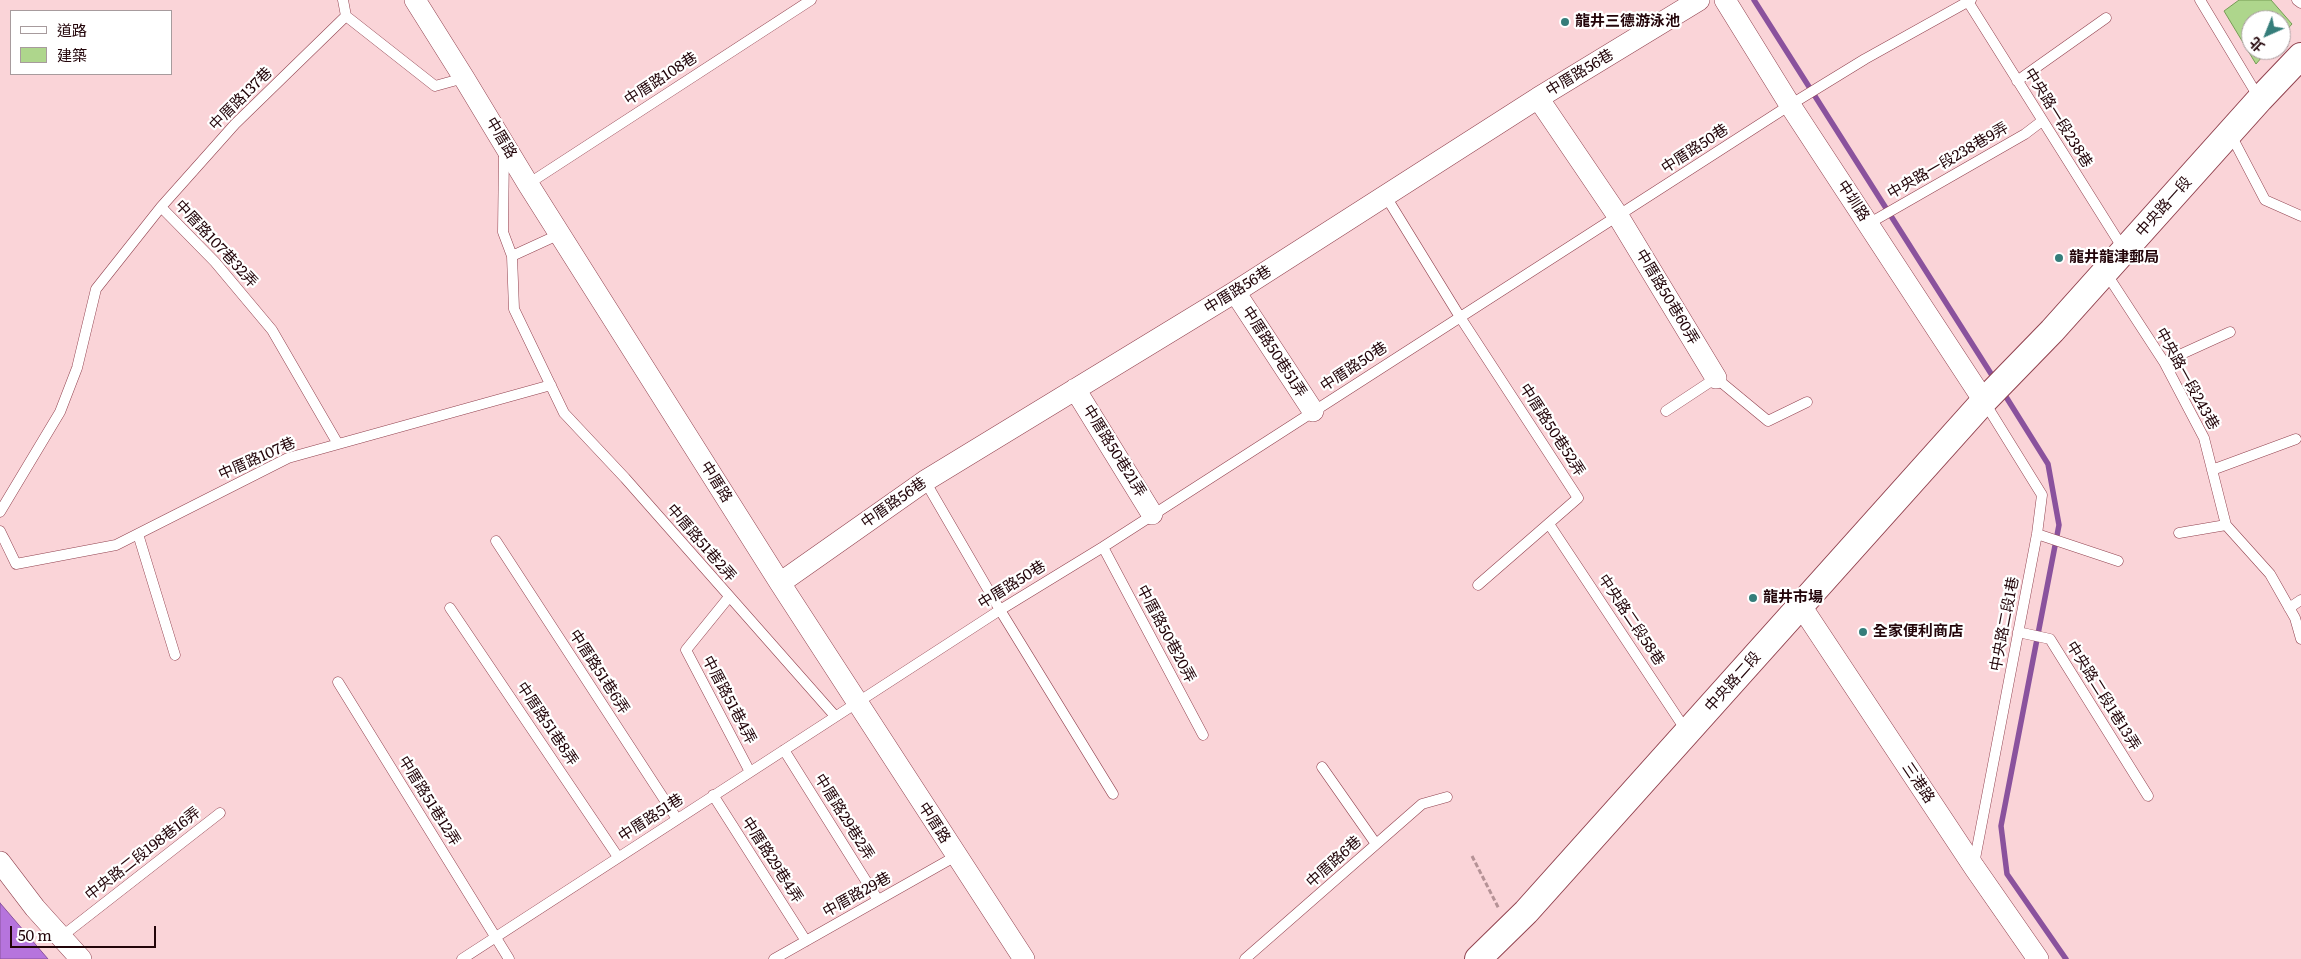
<!DOCTYPE html>
<meta charset="utf-8">
<style>
body{margin:0}
#map{position:relative;width:2301px;height:959px;overflow:hidden;background:#fad4d8;font-family:Literata,"Noto Sans TC",serif}
canvas{display:block}
.legend{position:absolute;left:10px;top:10px;width:162px;height:65px;box-sizing:border-box;background:#fff;border:1px solid #a79b9d;margin:0;padding:6px 9px;list-style:none;font-size:15px;color:#220409}
.legend li{display:flex;align-items:center;gap:10px;height:25px}
.legend b{width:25px;border:1px solid #a79b9d}
.north{position:absolute;left:2241px;top:10px;width:50px;height:50px;box-sizing:border-box;background:#fff;border:1px solid #a79b9d;border-radius:50%;rotate:224deg;font-size:14px;font-weight:700;line-height:20px;text-align:center;color:#220409}
.north::after{content:'';display:block;margin:auto;width:18px;height:22px;background:#357d7a;clip-path:polygon(50% 0,100% 100%,50% 72%,0 100%)}
.scale{position:absolute;left:10px;top:926px;width:146px;height:22px;box-sizing:border-box;border:2px solid #220409;border-top:0;padding-left:6px;font-size:15px;line-height:18px;white-space:nowrap;color:#220409;-webkit-text-stroke:4px #fff;paint-order:stroke}
</style>
<div id="map">
<canvas width="2301" height="959"></canvas>
<ul class="legend">
<li><b style="height:6px;background:#fff"></b>道路</li>
<li><b style="height:14px;background:#aed68c"></b>建築</li>
</ul>
<div class="north">北</div>
<div class="scale">50 m</div>
</div>
<script>
const g = document.querySelector('canvas').getContext('2d');
g.lineJoin = 'round';
function paint(path, color) {
  g.fillStyle = color;
  g.fill(path, 'evenodd');
}
function shape(rows) {
  const path = new Path2D();
  for (const r of rows) {
    path.moveTo(r[0], r[1]);
    for (let i = 2; i < r.length; i += 2) path.lineTo(r[i], r[i + 1]);
  }
  return path;
}
function trace(path, color, width, dash) {
  g.strokeStyle = color;
  g.lineWidth = width;
  g.lineCap = dash ? 'butt' : 'round';
  g.setLineDash(dash || []);
  g.stroke(path);
}
function label(font, color, halo, rows, align = 'center') {
  g.font = font + ' Literata,"Noto Sans TC",serif';
  g.lineWidth = 4.5;
  g.setLineDash([]);
  g.textBaseline = 'middle';
  g.strokeStyle = halo;
  g.fillStyle = color;
  for (const [text, x, y, turn = 0] of rows) {
    g.save();
    g.translate(x, y);
    g.rotate((+turn || 0) * Math.PI / 180);
    g.textAlign = isNaN(turn) ? turn : align;
    if (halo) g.strokeText(text, 0, 0);
    g.fillText(text, 0, 0);
    g.restore();
  }
}
const water = shape([
 [0,903,48,959,0,959,0,903]
]);
const stream = shape([
 [1754,0,1995,380],
 [2003,392,2048,464,2059,525,2001,826,2007,874,2066,959]
]);
const building = shape([
 [2239,0,2271,0,2292,24,2281,36,2281,20,2251,20,2251,50,2268,50,2256,64,2224,11,2239,0]
]);
const path = shape([
 [1472,856,1499,909]
]);
const service = shape([
 [343,0,346,16,435,86,464,78],
 [1967,0,2124,250],
 [2200,0,2259,98],
 [2297,0,2301,3],
 [2017,81,2106,18],
 [2231,135,2265,200,2301,216],
 [504,151,503,232,512,256,514,309,564,413,625,478,835,716],
 [528,184,811,0],
 [1385,195,1460,317,1578,498,1478,585],
 [161,207,215,262,272,330,338,444],
 [1868,224,2025,134,2042,121],
 [512,256,560,234],
 [2106,273,2164,362,2204,438,2226,525,2270,574,2295,618,2301,639],
 [2164,362,2230,332],
 [1666,411,1716,378,1768,421,1807,402],
 [2212,470,2296,439],
 [925,481,1000,610,1113,794],
 [0,512,60,412,77,368,96,289,161,207,235,124,346,16],
 [1549,524,1687,732],
 [0,531,16,564,116,545,288,458,551,385],
 [2179,533,2226,525],
 [138,534,175,655],
 [2037,534,2118,561],
 [496,541,677,819],
 [1103,547,1203,735],
 [729,597,686,650,750,772],
 [450,608,618,857],
 [2289,608,2301,600],
 [2018,632,2050,639,2148,796],
 [338,682,509,959],
 [784,750,878,900],
 [1322,767,1376,844],
 [713,795,806,941],
 [1974,864,2037,534,2042,495,1985,403],
 [61,937,220,813],
 [462,959,1000,610,1103,547,1790,105,1865,59,1971,0],
 [774,959,956,856],
 [1245,959,1422,804,1447,797]
]);
const minor = shape([
 [415,0,464,78,528,184,780,583,1024,959],
 [1725,0,1790,105,1984,401],
 [1538,98,1618,216,1716,378],
 [1235,292,1313,411],
 [1075,389,1152,514],
 [780,583,925,481,1235,292,1538,98,1699,0],
 [1801,606,1974,867,2038,959],
 [0,862,35,908,81,959]
]);
const tertiary = shape([
 [1478,959,1526,912,1984,401,2052,331,2260,99,2301,56]
]);
const markers = [
 [1565,22,5,"#357d7a"],
 [2059,258,5,"#357d7a"],
 [1753,598,5,"#357d7a"],
 [1863,632,5,"#357d7a"]
];
const poiNames = [
 ["龍井三德游泳池",1575,22],
 ["龍井龍津郵局",2069,258],
 ["龍井市場",1763,598],
 ["全家便利商店",1873,632]
];
const streetNames = [
 ["中厝路56巷",1580,73,-31],
 ["中厝路108巷",661,79,-33],
 ["中厝路137巷",241,99,-45],
 ["中央路一段238巷",2058,118,58],
 ["中厝路",501,138,59],
 ["中厝路50巷",1695,149,-33],
 ["中央路一段238巷9弄",1948,161,-30],
 ["中圳路",1853,201,57],
 ["中央路一段",2164,207,-48],
 ["中厝路107巷32弄",216,244,47],
 ["中厝路56巷",1238,290,-32],
 ["中厝路50巷60弄",1667,297,59],
 ["中厝路50巷51弄",1274,352,57],
 ["中厝路50巷",1354,367,-33],
 ["中央路一段243巷",2187,379,61],
 ["中厝路50巷52弄",1552,430,57],
 ["中厝路50巷21弄",1114,451,58],
 ["中厝路107巷",257,459,-24],
 ["中厝路",716,482,58],
 ["中厝路56巷",894,503,-35],
 ["中厝路51巷2弄",701,543,49],
 ["中厝路50巷",1012,585,-32],
 ["中央路二段58巷",1631,620,56],
 ["中央路二段1巷",2005,624,-79],
 ["中厝路50巷20弄",1166,634,62],
 ["中厝路51巷6弄",599,672,57],
 ["中央路二段",1733,682,-48],
 ["中央路二段1巷13弄",2103,696,58],
 ["中厝路51巷4弄",729,700,62],
 ["中厝路51巷8弄",547,724,56],
 ["三港路",1918,783,56],
 ["中厝路51巷12弄",429,801,58],
 ["中厝路29巷2弄",844,817,58],
 ["中厝路51巷",651,818,-33],
 ["中厝路",934,823,57],
 ["中央路二段198巷16弄",143,854,-38],
 ["中厝路29巷4弄",772,860,57],
 ["中厝路6巷",1334,862,-42],
 ["中厝路29巷",857,895,-29]
];
paint(water, '#b674dd');
trace(water, '#8a529d', 1);
trace(stream, '#8a529d', 5.5);
paint(building, '#aed68c');
trace(building, '#769c55', 1);
trace(service, '#91424f', 11);
trace(minor, '#91424f', 22);
trace(tertiary, '#91424f', 28);
trace(path, '#b59296', 3, [5, 2.5]);
trace(service, '#fff', 10);
trace(minor, '#fff', 21);
trace(tertiary, '#fff', 26);
for (const [x, y, r, color] of markers) {
  const dot = new Path2D();
  dot.arc(x, y, r, 0, 2 * Math.PI);
  g.fillStyle = color;
  g.fill(dot);
  trace(dot, '#fff', 2);
}
label('bold 15px', '#220409', '#fff', poiNames, 'left');
label('15px', '#220409', '#fff', streetNames);
</script>
